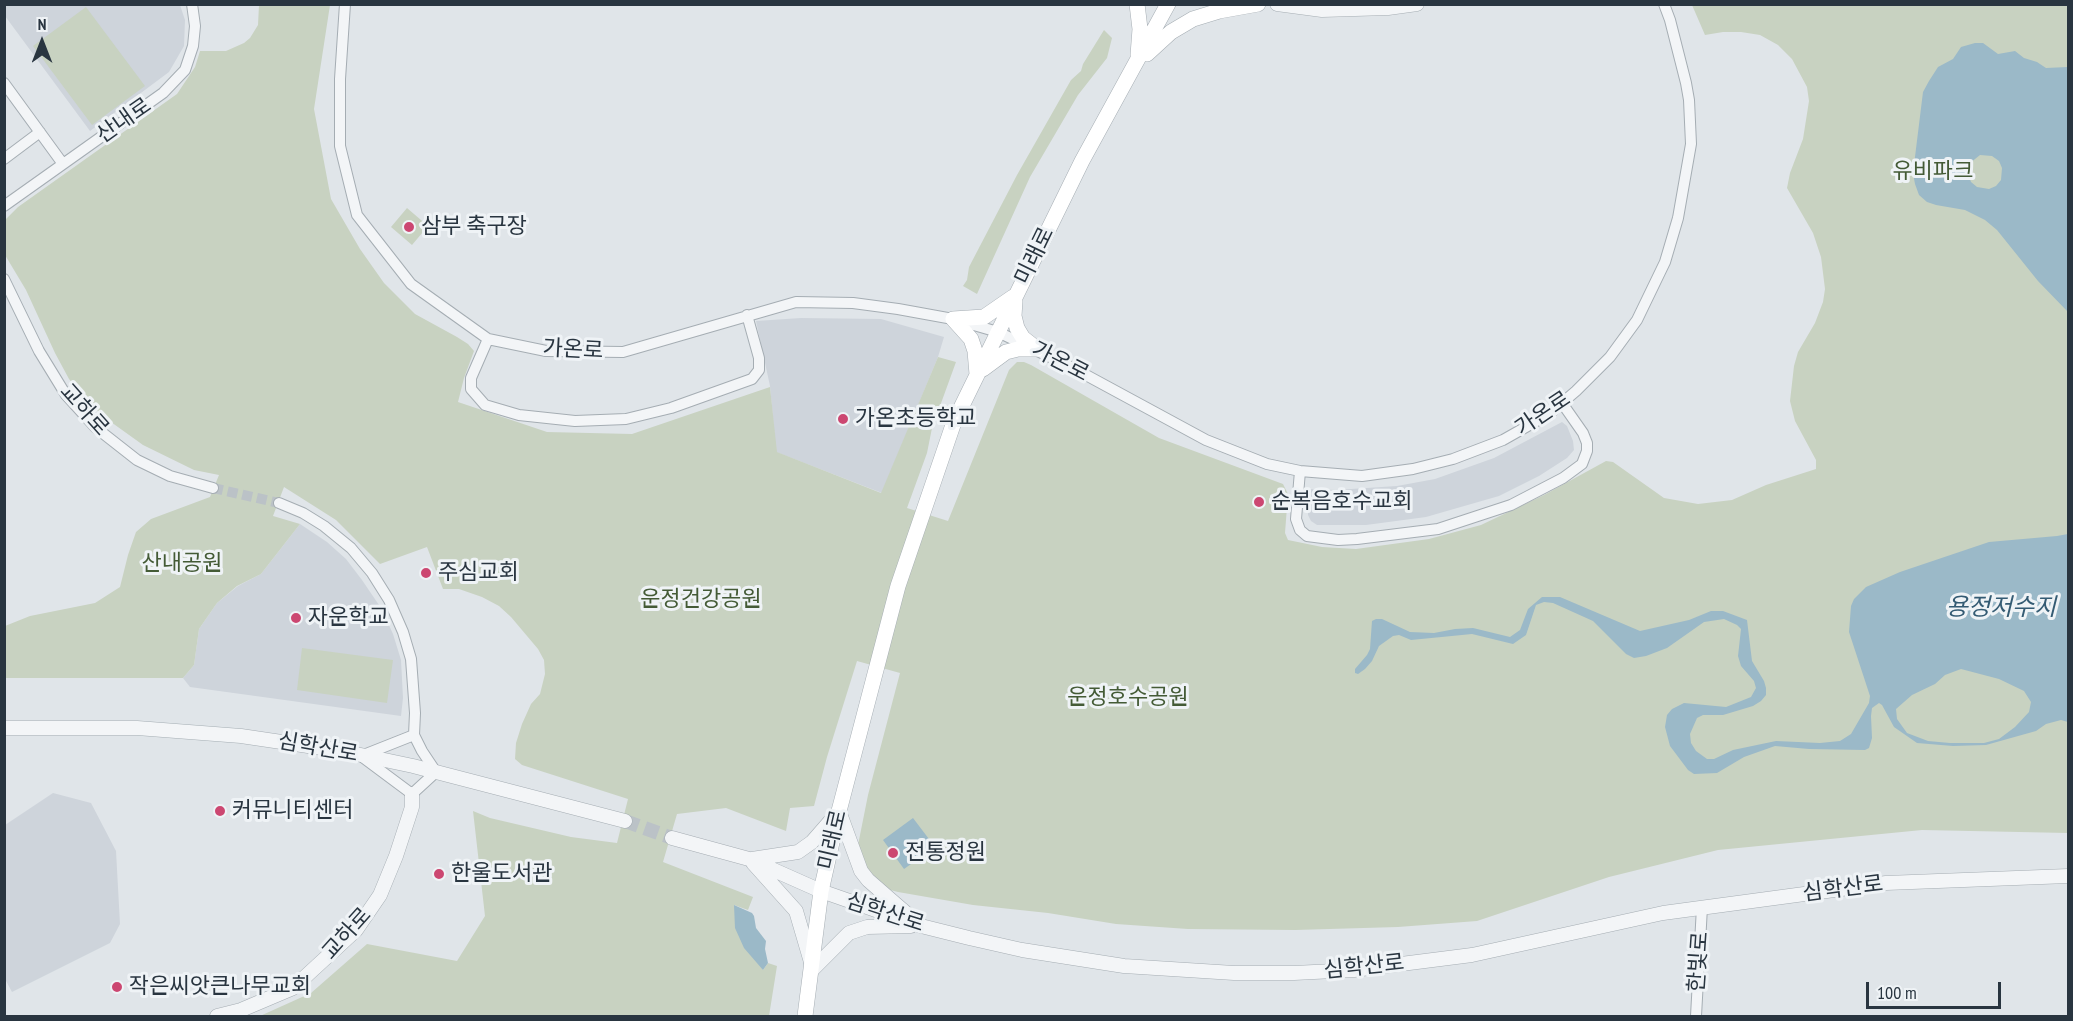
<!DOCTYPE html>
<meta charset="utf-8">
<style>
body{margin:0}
#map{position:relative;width:2073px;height:1021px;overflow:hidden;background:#e0e5e9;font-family:"PT Sans Narrow",sans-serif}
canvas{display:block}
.frame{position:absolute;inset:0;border:6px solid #293540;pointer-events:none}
.north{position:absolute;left:12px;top:12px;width:60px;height:60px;-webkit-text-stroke:4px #eff3f6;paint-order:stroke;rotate:0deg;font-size:16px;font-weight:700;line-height:24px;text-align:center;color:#293540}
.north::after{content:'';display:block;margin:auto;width:21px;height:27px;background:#293540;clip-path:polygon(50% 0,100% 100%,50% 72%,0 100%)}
.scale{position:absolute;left:1866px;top:982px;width:135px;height:27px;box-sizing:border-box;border:3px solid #293540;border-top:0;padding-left:8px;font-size:18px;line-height:21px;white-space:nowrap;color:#293540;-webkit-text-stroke:4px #eff3f6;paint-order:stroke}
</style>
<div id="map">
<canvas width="2073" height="1021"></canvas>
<div class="frame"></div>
<div class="north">N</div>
<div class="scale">100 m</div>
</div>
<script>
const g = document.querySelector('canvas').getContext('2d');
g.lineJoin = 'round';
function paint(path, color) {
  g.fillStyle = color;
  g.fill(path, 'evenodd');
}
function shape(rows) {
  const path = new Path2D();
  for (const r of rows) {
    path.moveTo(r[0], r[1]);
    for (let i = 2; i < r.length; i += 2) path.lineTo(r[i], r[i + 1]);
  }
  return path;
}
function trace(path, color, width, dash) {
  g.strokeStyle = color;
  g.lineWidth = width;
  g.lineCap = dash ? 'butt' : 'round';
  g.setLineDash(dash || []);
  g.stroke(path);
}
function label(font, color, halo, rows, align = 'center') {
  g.font = font + ' "PT Sans Narrow","Noto Sans KR",sans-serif';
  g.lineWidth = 6;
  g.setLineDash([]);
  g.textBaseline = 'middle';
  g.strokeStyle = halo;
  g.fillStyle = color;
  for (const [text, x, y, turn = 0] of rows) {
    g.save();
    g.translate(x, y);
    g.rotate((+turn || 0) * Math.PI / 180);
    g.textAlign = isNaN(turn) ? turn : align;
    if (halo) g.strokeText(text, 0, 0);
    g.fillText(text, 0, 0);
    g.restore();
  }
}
const built = shape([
 [5,5,180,5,185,20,184,46,169,72,90,131,5,16],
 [801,318,881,319,944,337,938,357,882,493,776,452,770,386,756,321],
 [1562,422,1567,426,1573,441,1574,450,1567,458,1539,476,1499,496,1426,517,1366,525,1317,525,1311,521,1308,515,1308,489,1336,490,1397,486,1435,479,1494,458],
 [300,524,327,542,346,559,362,580,381,608,393,634,401,660,403,698,401,716,190,687,183,678,194,665,199,629,217,603,238,586,261,574],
 [53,793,91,803,116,851,120,924,110,943,12,992,5,979,5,825]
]);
const green = shape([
 [259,5,330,5,314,109,331,199,360,249,384,283,415,314,457,337,468,344,474,351,464,378,458,402,547,432,632,434,770,387,777,452,881,493,938,357,956,362,932,428,927,453,907,508,948,521,1009,370,1017,362,1024,362,1031,365,1159,438,1283,484,1288,494,1285,533,1288,540,1322,547,1356,549,1429,539,1481,525,1544,495,1606,461,1613,462,1664,498,1698,504,1732,500,1766,485,1816,469,1816,460,1795,421,1790,401,1794,366,1798,352,1815,323,1823,302,1825,289,1821,257,1813,233,1787,188,1790,173,1803,139,1809,101,1807,87,1792,59,1778,45,1760,35,1741,32,1723,32,1705,35,1692,5,2068,5,2068,833,1922,830,1718,850,1609,877,1477,921,1398,927,1295,930,1188,929,1116,924,1048,913,973,905,898,892,879,887,875,884,857,850,868,795,900,673,857,661,827,757,814,806,790,808,786,831,726,808,677,814,663,862,753,897,748,910,734,905,763,970,768,963,777,966,769,1016,260,1016,311,993,367,944,457,961,485,916,473,811,490,818,571,837,617,843,628,799,522,765,515,759,516,743,522,724,531,704,540,694,545,674,544,660,538,649,511,617,499,606,482,597,459,589,443,589,427,547,380,564,336,520,284,487,273,516,300,524,261,574,237,586,217,603,199,629,194,665,183,678,5,678,5,626,30,616,95,603,120,587,128,555,136,532,151,519,210,497,219,475,194,470,143,445,104,417,84,398,69,379,55,353,26,290,5,255,5,220,18,207,177,94,195,67,200,51,226,51,244,43,250,38,258,25],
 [86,7,145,86,92,125,33,46],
 [1104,30,1112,38,1107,58,1078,95,1030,177,977,294,963,286,967,280,969,267,1017,175,1071,80,1081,71,1083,64],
 [407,208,428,226,412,245,391,227],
 [302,648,393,660,387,703,297,690]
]);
const water = shape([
 [1975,43,1983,43,1998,54,2015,51,2024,58,2037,62,2046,68,2068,67,2068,312,2038,281,1997,230,1985,220,1965,210,1936,205,1927,202,1919,195,1915,184,1913,173,1923,92,1929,81,1938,67,1953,59,1961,47],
 [1980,155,1992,156,1999,161,2002,168,2001,180,1996,186,1989,189,1977,187,1971,182,1968,174,1970,163],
 [2068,534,2068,722,2061,720,2046,724,2036,731,1986,745,1953,746,1917,743,1894,727,1882,705,1879,703,1872,708,1871,716,1872,738,1869,748,1865,750,1809,749,1775,746,1744,757,1717,773,1694,774,1688,770,1670,746,1665,727,1667,715,1672,709,1684,703,1726,707,1751,697,1756,688,1754,681,1741,666,1738,656,1741,629,1737,625,1724,619,1704,622,1667,648,1646,656,1634,658,1626,654,1593,621,1553,603,1544,602,1536,605,1526,635,1513,644,1472,634,1411,640,1399,635,1393,636,1379,646,1372,661,1365,669,1358,674,1355,673,1355,669,1367,655,1370,649,1372,621,1376,619,1382,619,1410,632,1434,633,1455,629,1473,628,1510,637,1520,630,1528,609,1542,597,1560,597,1640,631,1689,620,1711,611,1723,611,1747,620,1752,661,1764,681,1766,688,1766,695,1761,701,1753,706,1723,715,1703,715,1697,718,1690,734,1691,743,1696,751,1707,759,1714,759,1733,750,1776,741,1820,743,1840,741,1851,734,1869,703,1870,696,1849,632,1851,606,1854,599,1866,587,1900,572,1989,542,2057,536],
 [1961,669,1999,679,2024,691,2031,702,2029,712,2015,727,1999,739,1984,743,1950,743,1928,741,1907,733,1897,719,1896,709,1912,695,1935,684,1945,675],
 [913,818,935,847,904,869,883,840],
 [734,905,752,913,754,916,756,928,766,941,765,949,768,963,763,970,744,948,735,928]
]);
const minorTunnel = shape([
 [213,488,279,503]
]);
const tertiaryTunnel = shape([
 [625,821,672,838]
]);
const minor = shape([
 [345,4,340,79,340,146,357,215,411,284,488,339,546,351,623,352,796,302,853,303,898,309,953,319,998,332,1073,368,1206,440,1267,464,1300,471,1362,476,1413,469,1453,459,1503,440,1549,414,1576,391,1610,357,1637,320,1665,262,1678,218,1691,144,1689,100,1686,83,1670,20,1664,4],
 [4,83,63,164],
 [4,159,40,132],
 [4,206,163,93,185,70,193,46,195,26,192,4],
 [4,279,39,351,66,395,95,427,137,460,170,476,213,488],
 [488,339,471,378,471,389,485,405,519,415,575,421,626,419,671,408,752,379,759,370,759,358,747,315],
 [1300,471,1296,519,1300,530,1307,536,1338,540,1357,539,1438,529,1511,505,1563,478,1582,464,1587,451,1587,443,1583,433,1562,403],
 [279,503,303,513,324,526,351,548,372,573,389,600,403,632,411,659,415,713,414,735],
 [414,735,422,751,436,772,412,794,361,756,414,735],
 [1696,1016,1702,907]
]);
const tertiary = shape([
 [1277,4,1322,10,1388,8,1417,4],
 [4,728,137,728,241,736,342,751,413,766,625,821],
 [672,838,749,859,821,891,921,926,969,938,1022,950,1124,966,1234,973,1294,973,1354,970,1472,955,1663,913,1886,883,2068,876],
 [752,859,798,852,812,842,839,811,861,871,868,880,914,920],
 [753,863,796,911,813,969,849,933,867,927,911,926],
 [217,1016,241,1010,293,988,356,930,380,895,396,856,412,807,412,794]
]);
const secondary = shape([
 [1137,4,1140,29,1138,55],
 [1147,54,1171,32,1193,19,1219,11,1258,4],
 [1015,301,1014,316,1017,328,1023,338,1037,349],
 [953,319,984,317,1013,297],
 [953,319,971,339,975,351,977,374],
 [983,369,1006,352,1018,349,1037,349],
 [805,1016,821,891,839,811,898,586,954,422,1082,161,1168,4]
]);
const markers = [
 [409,227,6,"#cc4771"],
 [843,419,6,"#cc4771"],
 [1259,502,6,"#cc4771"],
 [426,573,6,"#cc4771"],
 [296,618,6,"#cc4771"],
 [220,811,6,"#cc4771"],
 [893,853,6,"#cc4771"],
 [439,874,6,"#cc4771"],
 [117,987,6,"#cc4771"]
];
const streetNames = [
 ["산내로",124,121,-35],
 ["미래로",1035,256,-64],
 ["가온로",573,350,3],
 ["가온로",1060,362,27],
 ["교하로",84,410,48],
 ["가온로",1543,414,-34],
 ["심학산로",318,748,10],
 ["미래로",833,840,-77],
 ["심학산로",1843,889,-7],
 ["심학산로",885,913,18],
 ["교하로",347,934,-48],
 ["한빛로",1699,962,-86],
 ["심학산로",1364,967,-6]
];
const parkNames = [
 ["유비파크",1933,172],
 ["산내공원",182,564],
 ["운정건강공원",701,600],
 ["운정호수공원",1128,698]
];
const poiNames = [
 ["삼부 축구장",421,227],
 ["가온초등학교",855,419],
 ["순복음호수교회",1271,502],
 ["주심교회",438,573],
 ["자운학교",308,618],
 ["커뮤니티센터",232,811],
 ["전통정원",905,853],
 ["한울도서관",451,874],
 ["작은씨앗큰나무교회",129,987]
];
const waterNames = [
 ["용정저수지",2001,608]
];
paint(built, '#ced4db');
paint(green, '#c8d2c1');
paint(water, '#9bb9c8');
trace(minorTunnel, '#bbc2c7', 10, [10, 5]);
trace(tertiaryTunnel, '#bbc2c7', 14, [14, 7]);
trace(minor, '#a5adb3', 12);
trace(tertiary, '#a5adb3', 15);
trace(secondary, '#a5adb3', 16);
trace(minor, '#f3f5f7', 10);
trace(tertiary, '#f3f5f7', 14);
trace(secondary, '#fff', 15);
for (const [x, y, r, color] of markers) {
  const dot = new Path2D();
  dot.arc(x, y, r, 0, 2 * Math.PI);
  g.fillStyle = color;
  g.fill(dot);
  trace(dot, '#eff3f6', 2);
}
label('22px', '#293540', '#eff3f6', streetNames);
label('22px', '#445b36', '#eff3f6', parkNames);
label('22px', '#293540', '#eff3f6', poiNames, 'left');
label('italic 24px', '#345b73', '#eff3f6', waterNames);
</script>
